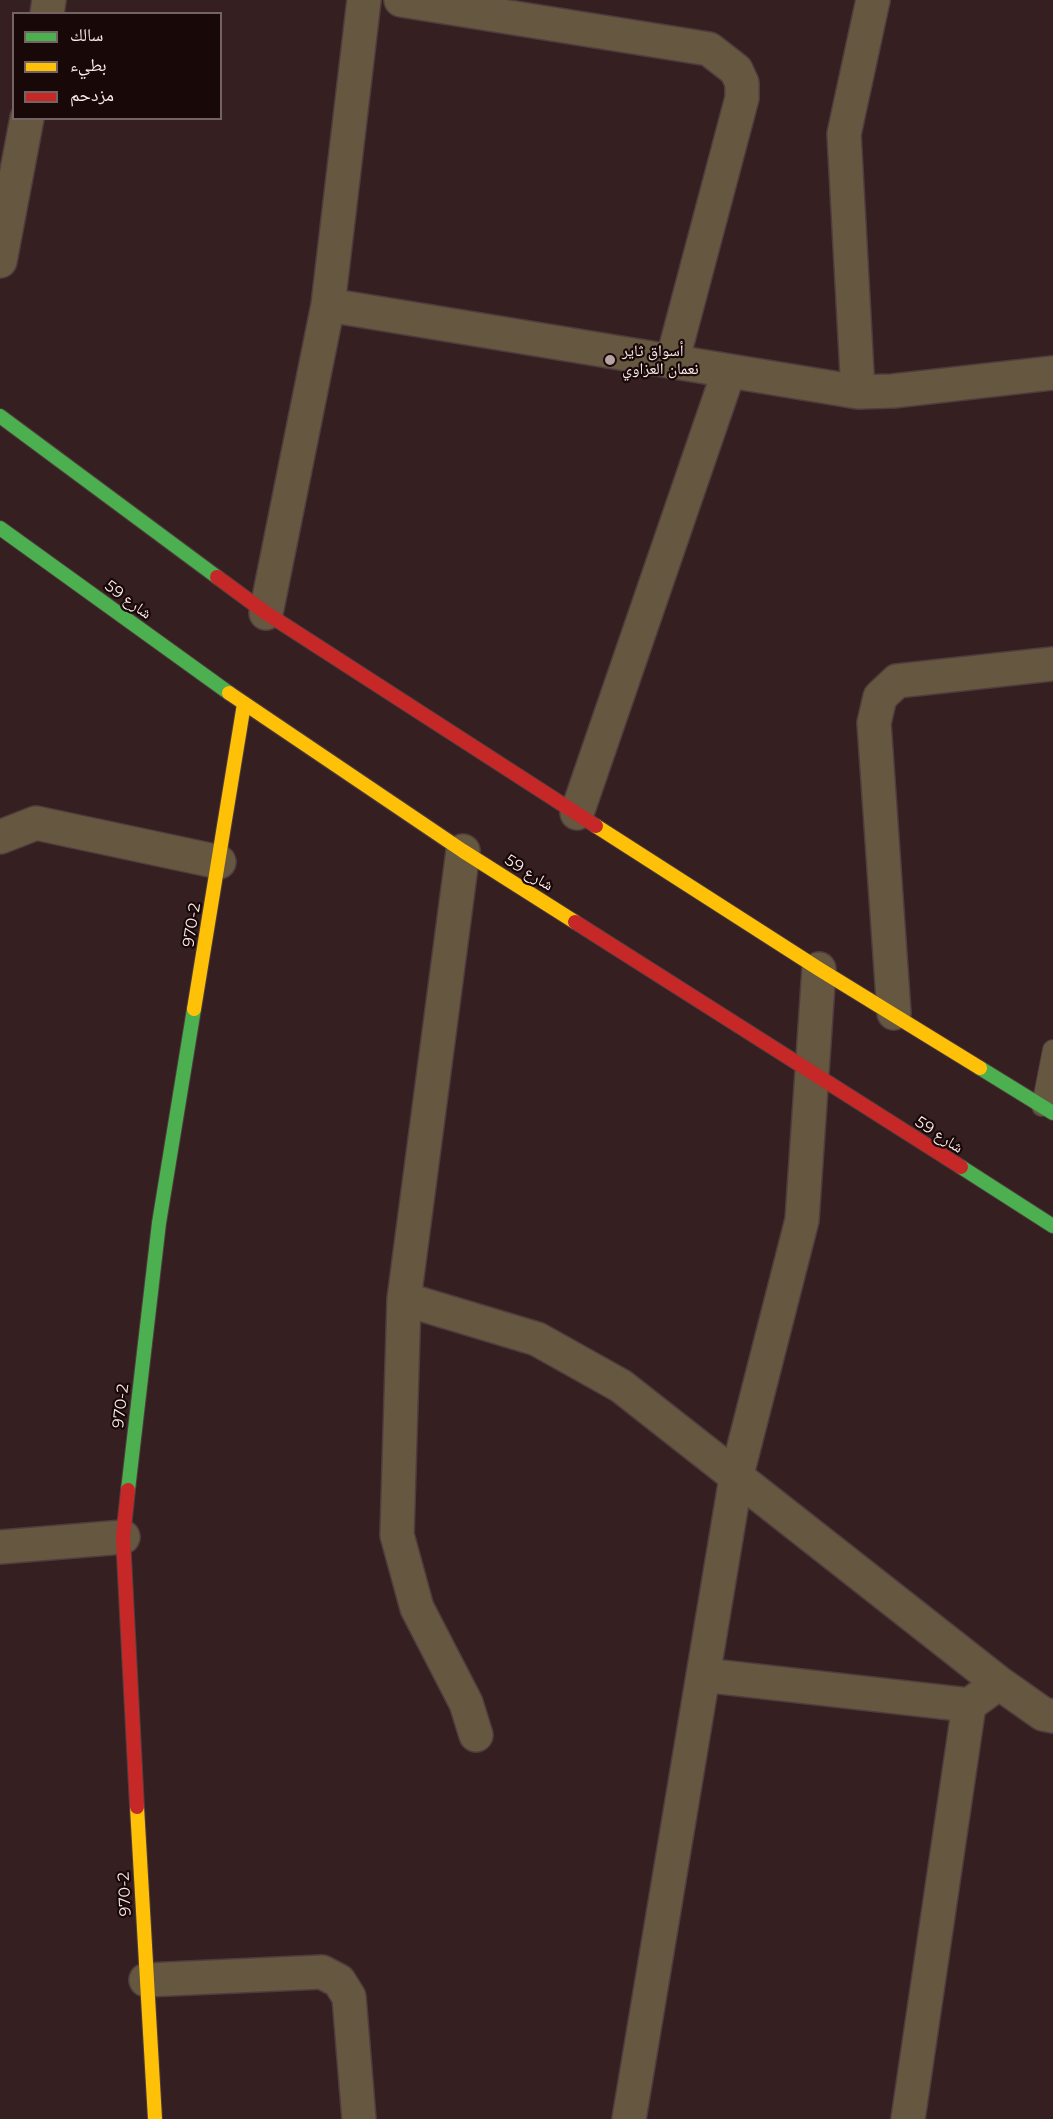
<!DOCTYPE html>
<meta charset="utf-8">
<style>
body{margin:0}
#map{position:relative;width:1053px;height:2119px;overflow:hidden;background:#351f20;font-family:Montserrat,"Noto Naskh Arabic",sans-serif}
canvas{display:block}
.legend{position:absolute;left:12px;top:12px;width:210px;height:108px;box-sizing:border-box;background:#190808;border:2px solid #746363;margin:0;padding:8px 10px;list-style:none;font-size:18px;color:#fcebeb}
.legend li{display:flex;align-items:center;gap:12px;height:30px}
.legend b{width:30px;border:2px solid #746363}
</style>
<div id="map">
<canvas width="1053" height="2119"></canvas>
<ul class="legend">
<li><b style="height:8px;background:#4caf50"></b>سالك</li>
<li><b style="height:8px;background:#ffc107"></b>بطيء</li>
<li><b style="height:8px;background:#c62828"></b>مزدحم</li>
</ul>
</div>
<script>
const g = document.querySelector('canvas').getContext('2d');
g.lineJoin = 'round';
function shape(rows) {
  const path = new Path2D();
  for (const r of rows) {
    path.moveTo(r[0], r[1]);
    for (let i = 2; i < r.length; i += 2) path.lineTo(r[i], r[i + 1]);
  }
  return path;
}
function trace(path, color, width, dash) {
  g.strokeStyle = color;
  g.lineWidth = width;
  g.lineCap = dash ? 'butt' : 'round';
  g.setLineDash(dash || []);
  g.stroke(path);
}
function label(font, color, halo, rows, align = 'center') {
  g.font = font + ' Montserrat,"Noto Naskh Arabic",sans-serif';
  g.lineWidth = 4.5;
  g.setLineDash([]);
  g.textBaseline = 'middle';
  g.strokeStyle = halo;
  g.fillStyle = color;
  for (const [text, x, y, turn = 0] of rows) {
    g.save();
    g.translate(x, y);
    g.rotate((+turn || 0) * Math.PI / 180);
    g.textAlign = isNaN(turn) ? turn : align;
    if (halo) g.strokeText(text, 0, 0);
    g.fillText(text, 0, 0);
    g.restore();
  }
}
const lane = shape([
 [1042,1106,1053,1050]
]);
const street = shape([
 [401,0,709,49,736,70,742,83,742,98,672,362],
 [47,14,49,0],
 [0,261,27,118],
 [328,305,858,392,893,391,1053,373],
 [858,392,844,134,873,0],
 [266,613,328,305,364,0],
 [577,813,729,371],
 [0,837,36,823,219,862],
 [463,851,404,1299,397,1535,417,1608,466,1703,476,1735],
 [894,1013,874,723,880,697,897,681,1053,664],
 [404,1299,537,1339,621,1386,999,1683,1043,1714,1053,1716],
 [0,1547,123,1537],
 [703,1675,969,1705],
 [146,1980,322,1972,339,1981,349,1997,359,2119],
 [629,2119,736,1478,802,1220,819,969],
 [908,2119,969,1705,999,1683]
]);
const fast = shape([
 [0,416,217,577],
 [0,528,229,693],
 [980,1068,1053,1113],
 [961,1167,1053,1226],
 [128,1490,159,1223,194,1009]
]);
const slow = shape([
 [229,693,463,851,575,922],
 [596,826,819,969,980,1068],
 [194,1009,244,704],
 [137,1807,155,2119]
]);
const jam = shape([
 [217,577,266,613,596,826],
 [575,922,961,1167],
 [128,1490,123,1537,137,1807]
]);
const markers = [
 [610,360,6,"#b6a4a4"]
];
const poiNames = [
 ["أسواق ثاير",622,351],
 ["نعمان العزاوي",622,369]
];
const streetNames = [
 ["شارع 59",128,600,36],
 ["شارع 59",529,873,32],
 ["970-2",192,925,-81],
 ["شارع 59",939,1135,33],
 ["970-2",121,1406,-83],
 ["970-2",125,1894,-93]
];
trace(lane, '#4f3d3e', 22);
trace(street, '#4f3d3e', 36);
trace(fast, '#4f3d3e', 16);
trace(slow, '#4f3d3e', 16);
trace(jam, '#4f3d3e', 16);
trace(lane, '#665741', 20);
trace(street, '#665741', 33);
trace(fast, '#4caf50', 14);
trace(slow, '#ffc107', 14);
trace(jam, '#c62828', 14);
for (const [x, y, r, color] of markers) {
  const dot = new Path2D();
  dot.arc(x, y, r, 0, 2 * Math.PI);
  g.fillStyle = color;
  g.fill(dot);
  trace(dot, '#190808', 2);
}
label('16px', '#fcebeb', '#190808', poiNames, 'left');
label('16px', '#fcebeb', '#190808', streetNames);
</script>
